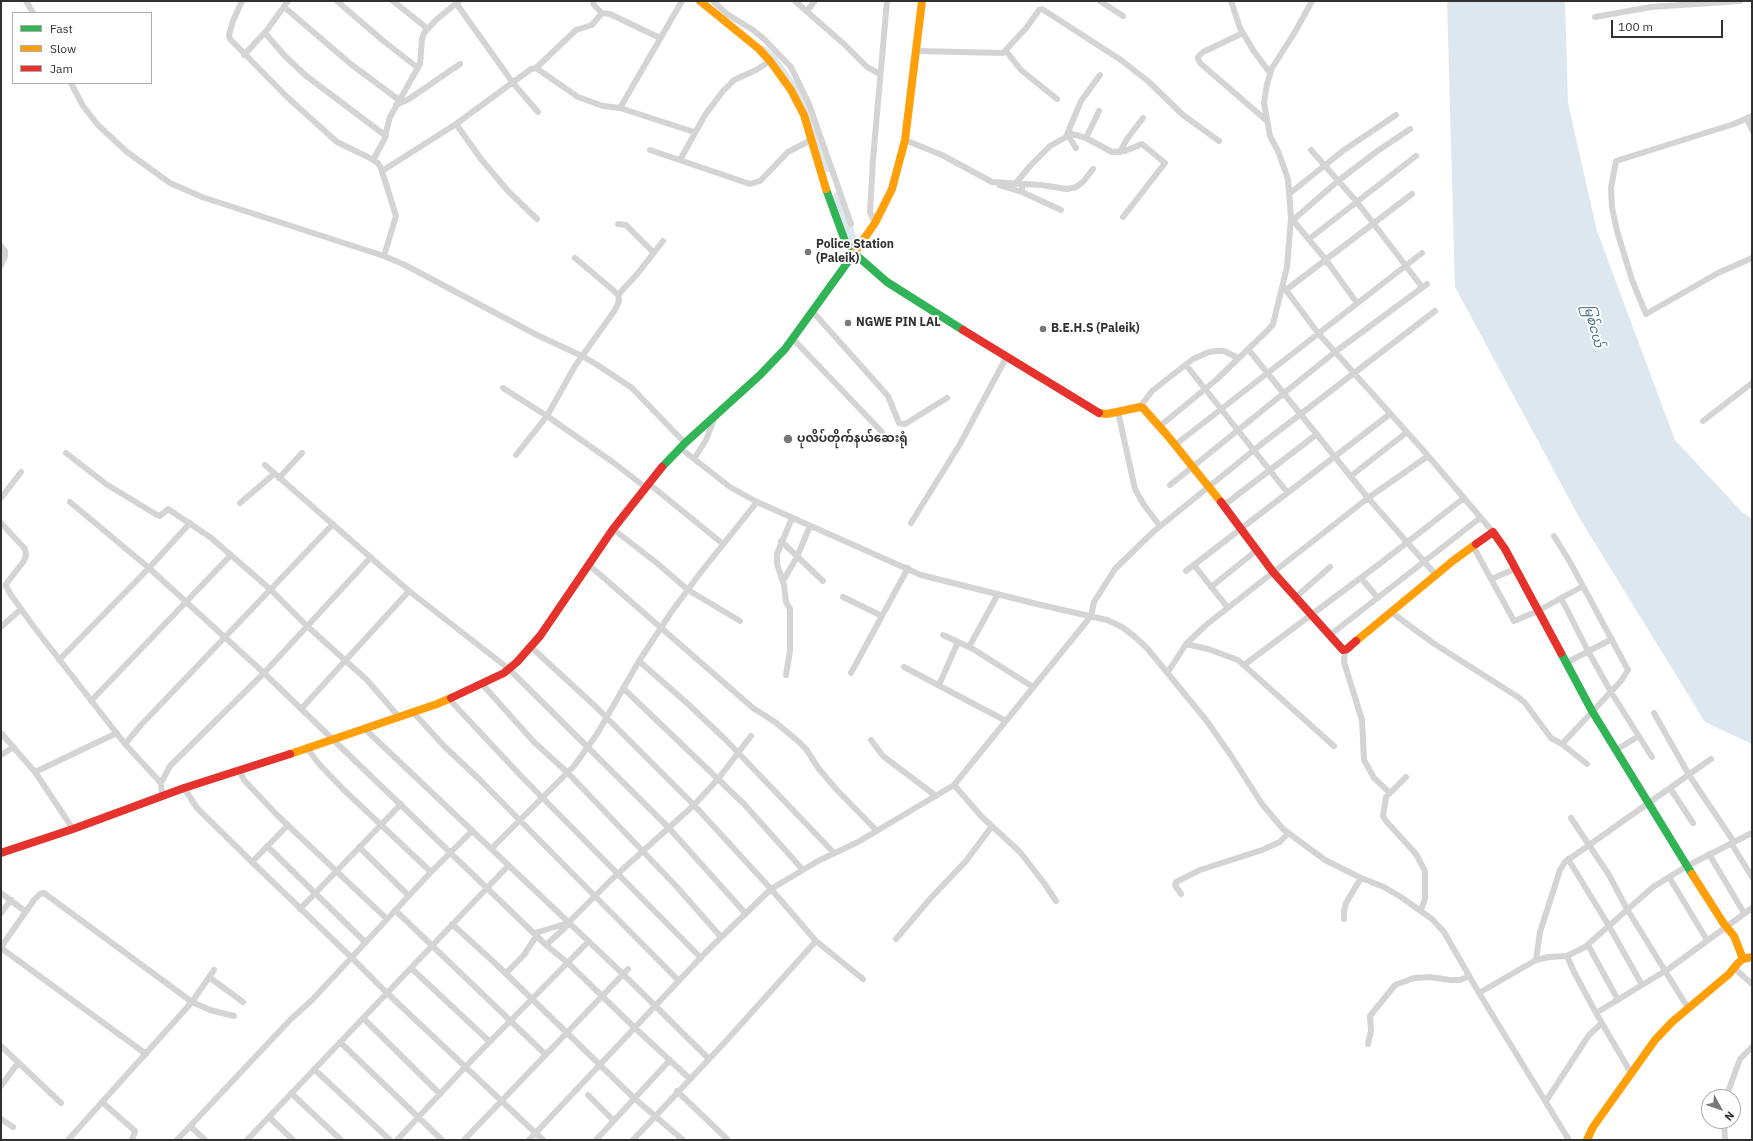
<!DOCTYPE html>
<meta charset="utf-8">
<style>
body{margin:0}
#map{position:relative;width:1753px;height:1141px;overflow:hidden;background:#fff;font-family:"IBM Plex Sans",sans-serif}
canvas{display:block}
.frame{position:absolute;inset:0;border:2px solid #303030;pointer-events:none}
.legend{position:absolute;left:12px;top:12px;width:140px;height:72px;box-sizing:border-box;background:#fff;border:1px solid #acacac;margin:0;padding:5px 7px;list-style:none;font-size:12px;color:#303030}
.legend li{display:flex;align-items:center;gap:8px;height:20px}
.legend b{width:20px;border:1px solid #acacac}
.north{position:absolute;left:1701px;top:1089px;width:40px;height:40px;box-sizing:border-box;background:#fff;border:1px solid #acacac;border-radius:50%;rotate:130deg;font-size:11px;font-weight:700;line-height:16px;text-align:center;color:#303030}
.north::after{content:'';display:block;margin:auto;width:14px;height:18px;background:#787878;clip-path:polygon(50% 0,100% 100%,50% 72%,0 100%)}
.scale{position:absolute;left:1611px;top:20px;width:112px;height:18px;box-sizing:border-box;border:2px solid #303030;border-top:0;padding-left:5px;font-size:12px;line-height:14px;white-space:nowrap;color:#303030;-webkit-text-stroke:3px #fff;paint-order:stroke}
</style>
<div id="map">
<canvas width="1753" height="1141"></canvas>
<div class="frame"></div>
<ul class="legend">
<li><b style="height:5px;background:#30b455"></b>Fast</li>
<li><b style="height:5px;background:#ff9f0a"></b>Slow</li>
<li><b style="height:5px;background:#e5322d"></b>Jam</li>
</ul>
<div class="north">N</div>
<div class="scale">100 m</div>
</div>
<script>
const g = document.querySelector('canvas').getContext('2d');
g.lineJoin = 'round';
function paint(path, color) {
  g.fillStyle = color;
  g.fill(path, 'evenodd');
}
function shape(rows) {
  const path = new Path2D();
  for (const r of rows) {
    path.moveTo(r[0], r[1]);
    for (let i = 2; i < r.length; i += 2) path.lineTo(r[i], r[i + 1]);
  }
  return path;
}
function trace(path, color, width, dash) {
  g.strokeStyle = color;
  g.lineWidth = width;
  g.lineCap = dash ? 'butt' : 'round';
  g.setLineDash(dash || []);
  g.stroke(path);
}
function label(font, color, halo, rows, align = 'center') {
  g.font = font + ' "IBM Plex Sans","Noto Sans Myanmar",sans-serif';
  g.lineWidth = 4;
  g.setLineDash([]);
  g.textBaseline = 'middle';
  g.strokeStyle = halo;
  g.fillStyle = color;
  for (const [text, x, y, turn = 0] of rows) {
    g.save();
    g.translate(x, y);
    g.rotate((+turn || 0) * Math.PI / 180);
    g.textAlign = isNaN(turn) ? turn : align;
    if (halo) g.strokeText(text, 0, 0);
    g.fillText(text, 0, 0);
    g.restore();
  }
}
const water = shape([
 [1447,1,1565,1,1568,103,1597,231,1675,440,1742,512,1752,519,1752,744,1705,722,1580,519,1455,287]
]);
const canal = shape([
 [763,50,772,57,797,92,828,168],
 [838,196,853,240]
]);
const street = shape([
 [26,1,33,13],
 [242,1,233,21,229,35,230,39,287,97,337,142,368,157,378,163,381,168,396,216,384,256],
 [337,1,381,39,418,68],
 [393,1,428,29],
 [593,1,594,5,602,13],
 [713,1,727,14,753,30,764,39,791,67,809,104,851,224],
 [795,1,845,45,867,67,880,74],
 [1100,1,1123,16],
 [1231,1,1240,28,1253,50,1270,73],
 [456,3,513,83,538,112],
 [284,7,352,65,399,100],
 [807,11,815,1],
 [1595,17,1651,7,1740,1],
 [265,33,285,56,305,75,386,136],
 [1243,33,1203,52,1198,57,1198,59,1200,63,1267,121],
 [917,51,1003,53,1027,27,1039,10,1042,9,1121,60,1149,82,1183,115,1219,141],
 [1006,51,1021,70,1057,99],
 [244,55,267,30,288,1],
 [536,68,576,30,592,25,602,13,610,14,660,38],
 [71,83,83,106,98,125,127,152,170,183,202,197,384,256,405,265,537,335,582,356,596,364,632,388,685,443],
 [396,105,409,99,460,64],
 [620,108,682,1],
 [1752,116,1734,124,1616,161,1611,188,1612,207,1617,231,1632,280,1646,314,1718,273,1752,258],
 [1747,119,1752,130],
 [456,124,481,159,508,191,537,219],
 [1069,133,1086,138,1112,152,1125,151,1142,144,1165,163,1123,217],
 [1068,135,1076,148],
 [1086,138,1099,111],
 [905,140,942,155,992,182,1041,185,1067,189,1076,187,1083,182,1093,169],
 [650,150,750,184,760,181,788,152,811,140],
 [1311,150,1357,202,1422,287],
 [1120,152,1127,139,1143,118],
 [373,160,384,140,390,117,420,64,422,39,424,33,436,20,459,1],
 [680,160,705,115,723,91,734,80,756,70,770,61],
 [382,171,456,124,531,69,536,68,578,97,603,106,620,108,694,132],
 [1016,183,1030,166,1050,146,1066,137,1081,101,1100,75],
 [1022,184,1022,192,1061,210],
 [999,185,1022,192],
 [1289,194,1344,150,1396,115],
 [1291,218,1326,260,1357,303],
 [1293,220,1338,181,1376,152,1410,129],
 [875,223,870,212,873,159,887,1],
 [618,224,626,225,654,253],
 [1309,239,1416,156],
 [1,246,5,251,5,256,1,265],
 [575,258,613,290,618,295,619,301,615,310,575,366,547,416,614,463,645,487],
 [1283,286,1318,333,1423,450,1493,532],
 [1286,290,1412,194],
 [618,295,638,273,663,241],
 [813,312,888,396,899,423,905,424,947,398],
 [793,339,882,432],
 [1248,349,1368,498,1436,575],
 [1186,365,1287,492],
 [503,388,547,416,516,455],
 [1140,407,1152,391,1193,359,1209,352,1217,351,1224,351,1238,358],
 [1118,412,1135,489,1144,505,1160,526],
 [1703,421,1752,383],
 [1160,426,1216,380,1268,330,1273,324,1287,267,1291,218,1288,179,1278,151,1270,136,1264,103,1267,84,1272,68,1295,32,1312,1],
 [1175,445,1422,253],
 [680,448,730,487,757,502,921,575,1041,605,1107,620,1122,627,1134,636,1147,648,1206,720,1230,754,1262,804,1283,829,1325,860,1361,878,1384,887,1401,897,1432,919,1444,932,1479,993,1569,1140],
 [66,453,106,484,157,515,160,516,168,509,210,537,270,589,307,626,367,680,399,717],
 [694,459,706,440,715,417],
 [265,465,409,591,509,669,669,828,746,914],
 [1351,476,1407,432],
 [279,478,302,453],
 [648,483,723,544],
 [1170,485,1335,352,1427,284],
 [1,498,21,472],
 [70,502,149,568,264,673,546,945,568,963,634,1027,690,1079],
 [240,503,274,474],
 [1223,506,1317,434],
 [1,523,25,549,26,555,24,561,6,584,6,586,11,595,34,627,125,744,161,783],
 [911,523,960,444,1007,356],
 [613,529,658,564,688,590,740,621],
 [1554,536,1570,562,1628,670,1621,681,1562,744,1587,764],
 [781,541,823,581],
 [1473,546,1514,621,1538,611,1583,586],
 [589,565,753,708,775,722,799,742,806,749,819,769,836,789,877,831],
 [1194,565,1228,608],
 [1186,571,1390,414],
 [1361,578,1378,598],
 [1491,579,1515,569],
 [783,581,797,557,810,526],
 [1211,587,1257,550],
 [843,597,882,616],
 [1296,597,1330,567],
 [1561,598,1588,651,1611,692,1652,757],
 [1391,612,1433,643,1518,697,1525,703,1551,738,1562,744],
 [1,627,21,609],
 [943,635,973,649,1033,687],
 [1330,635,1480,518],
 [1186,644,1208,649,1238,660,1334,746],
 [531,647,595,706,694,805,771,889,816,941,726,1041,633,1140],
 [969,647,998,594],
 [1345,650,1344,662,1362,720,1364,760,1374,778,1390,793],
 [59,660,149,568,190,523],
 [639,661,688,704,726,740,834,853],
 [1566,663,1612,639],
 [1244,665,1382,562,1464,498],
 [904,667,1006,721],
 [1168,672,1186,644,1206,625,1368,498,1428,456],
 [851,673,908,568],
 [786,675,790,651,790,609,786,602,784,585,777,564,777,554,792,518],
 [482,684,534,742,568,773,676,886,721,937],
 [939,685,958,642],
 [623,688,744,804,803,870],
 [449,699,521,776,701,958],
 [91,701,231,555],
 [301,709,409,591],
 [413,712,444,746,480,780,679,981],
 [1654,713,1689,775,1734,842],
 [365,729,623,974,709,1059],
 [1,733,35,772,73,829],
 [871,740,883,756,936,796],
 [125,744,141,725,333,524],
 [307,748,319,764,344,790,431,872],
 [1616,750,1639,736],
 [1,755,14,747],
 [239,770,244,780,277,815,387,919],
 [35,772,117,733],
 [1406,777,1386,797,1383,816,1386,821,1416,854,1425,871,1425,899,1421,910],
 [954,785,982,817,1020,852,1044,883,1056,901],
 [184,788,197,808,252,862,351,957,387,993,543,1140],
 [1670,788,1693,823],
 [162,796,161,783,170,766,264,673,371,557],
 [1571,818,1609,875,1627,909,1688,1008],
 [1731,843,1752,877],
 [267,846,365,942],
 [359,847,409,896],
 [491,849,574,766,597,734,639,661,672,611,701,572,757,502],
 [1709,854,1744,913],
 [1568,859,1609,926,1642,985],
 [252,862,288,825],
 [1669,877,1707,940],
 [1,893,26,912],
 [1181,894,1175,885,1176,882,1200,870,1262,850,1280,842,1288,833],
 [300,909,401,804],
 [395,910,545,1054],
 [1,913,11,900],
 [1344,919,1344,911,1346,903,1361,878],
 [452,924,497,965,634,1098,683,1140],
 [535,933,568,923,612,879,694,805,718,779,751,736],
 [896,939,929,900,966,861,992,826],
 [816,941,863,979],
 [546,945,569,924],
 [1588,945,1618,1000],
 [1,947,34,900,40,894,44,893,192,1002,210,1010,234,1016],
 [1,948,146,1054],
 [1567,956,1574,972,1596,1013,1631,1073],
 [1536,960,1540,932,1560,870,1565,862,1711,759],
 [411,968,490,1042],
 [1734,968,1752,984],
 [506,973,524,955,537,935],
 [209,977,243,1002],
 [1479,993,1536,960,1549,957,1567,956,1585,947,1653,887,1687,866,1752,833],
 [1596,1013,1670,968,1752,908],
 [363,1018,440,1094],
 [340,1042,442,1140],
 [1368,1044,1371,1031,1370,1016,1395,985,1414,978,1430,977,1450,980,1460,980,1469,976],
 [1,1046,61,1103],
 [314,1069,390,1140],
 [1,1086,18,1063],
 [677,1091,728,1140],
 [291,1093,341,1140],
 [588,1095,613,1120],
 [1726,1097,1740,1059,1752,1047],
 [1546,1101,1589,1035,1602,1023],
 [102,1102,135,1131,132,1140],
 [269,1117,293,1140],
 [1,1119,13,1127],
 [1724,1121,1725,1140],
 [190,1126,205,1140],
 [68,1140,192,1002,214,970],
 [177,1140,290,1020,312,1000,431,872,472,831],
 [247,1140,508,866],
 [397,1140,466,1066,588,942],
 [464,1140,628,969],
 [529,1140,705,953,771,889,818,861,858,842,954,785,1091,616,1094,602,1115,569,1153,532,1259,446,1435,311],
 [596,1140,670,1060]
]);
const fast = shape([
 [826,189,845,241,855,254,887,282,963,330],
 [662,467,685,443,760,375,785,349,850,259],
 [1561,653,1592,711,1692,874]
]);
const slow = shape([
 [700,1,759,49,770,61,791,90,804,115,826,189],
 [850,259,875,223,892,189,905,140,922,1],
 [1099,413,1107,414,1140,407,1143,408,1167,435,1221,502],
 [1356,641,1454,560,1476,544],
 [290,754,437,704,451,698],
 [1692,874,1724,924,1734,936,1743,959],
 [1587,1140,1593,1127,1655,1040,1672,1022,1729,974,1738,963,1743,959,1752,957]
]);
const jam = shape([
 [963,330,1099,413],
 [1221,502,1273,572,1343,650,1347,649,1356,641],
 [1476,544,1493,532,1505,549,1561,653],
 [451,698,504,673,517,662,540,636,613,529,662,467],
 [1,853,73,829,184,788,290,754]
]);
const markers = [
 [808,252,4,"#787878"],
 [848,323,4,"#787878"],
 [1043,329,4,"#787878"],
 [788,439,5,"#787878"]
];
const poiNames = [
 ["Police Station",816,245],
 ["(Paleik)",816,259],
 ["NGWE PIN LAL",856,323],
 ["B.E.H.S (Paleik)",1051,329],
 ["ပုလိပ်တိုက်နယ်ဆေးရုံ",797,439]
];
const waterNames = [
 ["မြစ်ငယ်",1593,326,75]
];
paint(water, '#dde7f0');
trace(canal, '#dde7f0', 8);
trace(street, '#d4d4d4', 6);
trace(fast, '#30b455', 8);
trace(slow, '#ff9f0a', 8);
trace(jam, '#e5322d', 8);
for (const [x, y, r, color] of markers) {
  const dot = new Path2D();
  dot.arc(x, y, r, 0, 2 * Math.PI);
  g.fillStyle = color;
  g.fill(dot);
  trace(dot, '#fff', 1.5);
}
label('bold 12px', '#303030', '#fff', poiNames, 'left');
label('italic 13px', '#466c8b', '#fff', waterNames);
</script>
